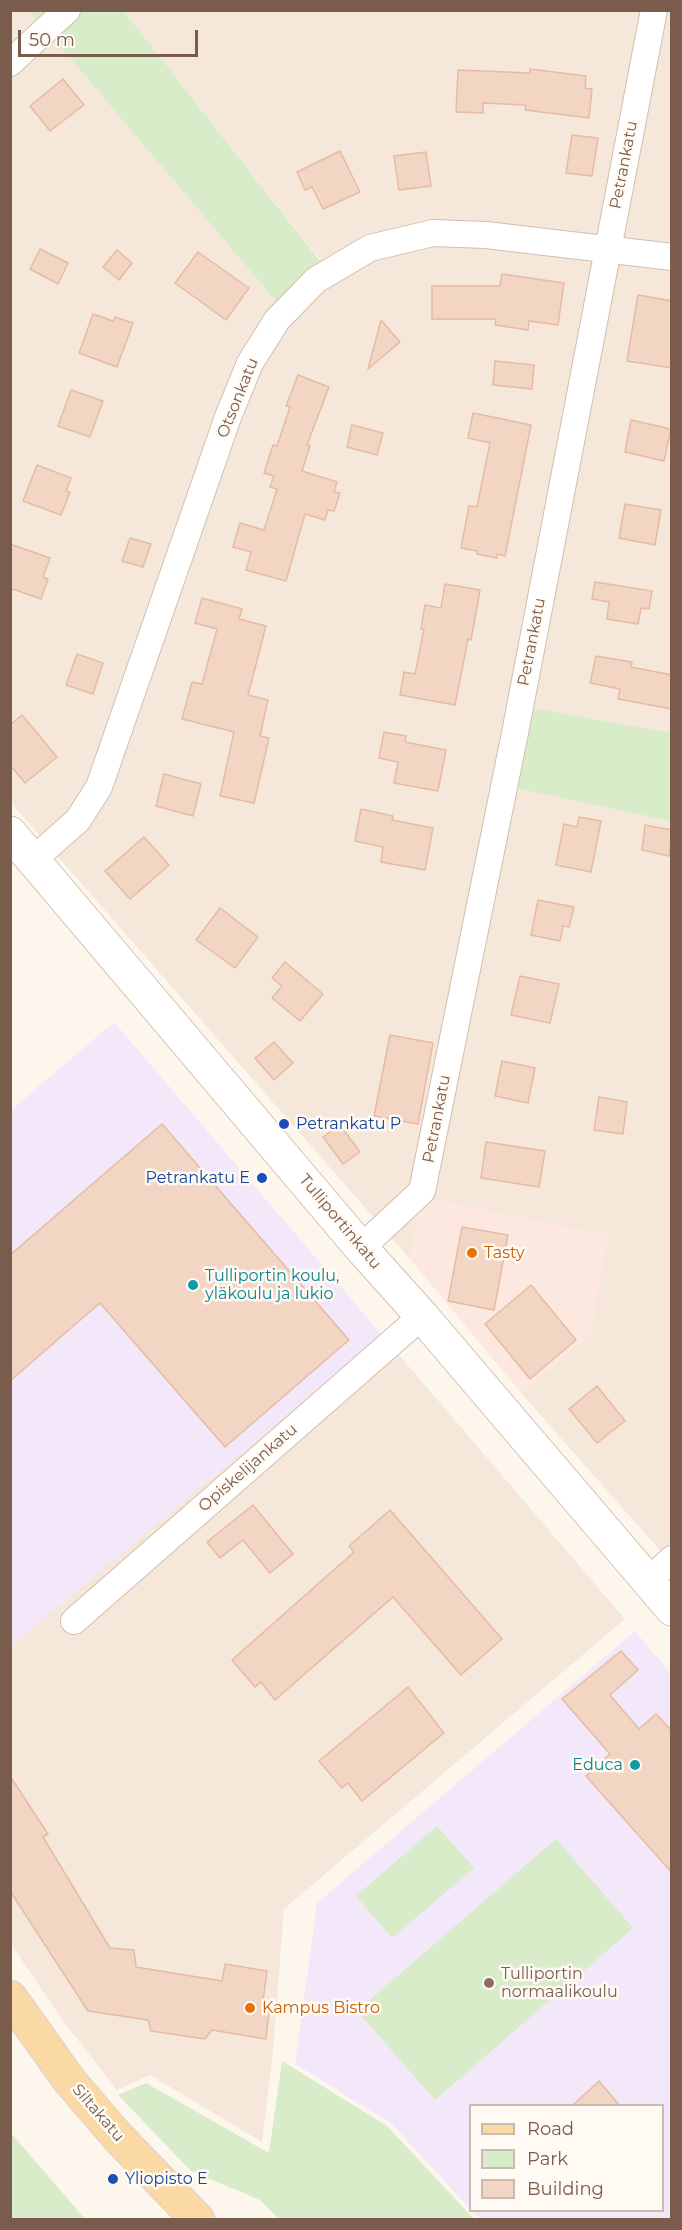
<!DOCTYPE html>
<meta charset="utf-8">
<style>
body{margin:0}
#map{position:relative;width:682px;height:2230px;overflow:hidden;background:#fdf6ec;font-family:Montserrat,sans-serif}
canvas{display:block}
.frame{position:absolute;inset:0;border:12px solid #7a5c4d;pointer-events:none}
.legend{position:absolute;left:469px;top:2104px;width:195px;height:108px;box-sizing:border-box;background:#fffaf3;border:2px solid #cabbb1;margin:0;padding:8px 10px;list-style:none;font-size:18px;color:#7a5c4d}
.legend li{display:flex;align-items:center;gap:12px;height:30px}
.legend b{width:30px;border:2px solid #cabbb1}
.scale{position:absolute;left:18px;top:30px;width:180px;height:27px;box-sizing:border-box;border:3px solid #7a5c4d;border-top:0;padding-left:8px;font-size:18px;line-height:21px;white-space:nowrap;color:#7a5c4d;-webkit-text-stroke:4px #fffaf3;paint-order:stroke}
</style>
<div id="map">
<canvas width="682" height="2230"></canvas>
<div class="frame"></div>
<ul class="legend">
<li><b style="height:8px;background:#fbd9a5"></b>Road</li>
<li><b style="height:16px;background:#d8ecc9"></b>Park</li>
<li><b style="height:16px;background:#f3d5c3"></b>Building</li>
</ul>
<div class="scale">50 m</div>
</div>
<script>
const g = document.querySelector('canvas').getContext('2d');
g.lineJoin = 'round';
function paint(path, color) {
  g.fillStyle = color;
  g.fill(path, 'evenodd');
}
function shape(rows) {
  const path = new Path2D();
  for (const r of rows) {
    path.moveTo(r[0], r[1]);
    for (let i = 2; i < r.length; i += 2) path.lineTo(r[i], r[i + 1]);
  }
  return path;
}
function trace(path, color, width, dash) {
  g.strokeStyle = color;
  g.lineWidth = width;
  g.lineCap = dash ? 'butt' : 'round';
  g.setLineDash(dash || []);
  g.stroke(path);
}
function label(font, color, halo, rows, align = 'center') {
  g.font = font + ' Montserrat,sans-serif';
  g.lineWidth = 5;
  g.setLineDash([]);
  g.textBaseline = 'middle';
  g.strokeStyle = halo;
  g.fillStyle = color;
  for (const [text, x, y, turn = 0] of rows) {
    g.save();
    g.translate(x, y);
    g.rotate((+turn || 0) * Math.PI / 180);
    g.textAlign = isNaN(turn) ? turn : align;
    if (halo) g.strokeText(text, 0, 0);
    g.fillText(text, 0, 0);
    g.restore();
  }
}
const residential = shape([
 [10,11,30,11,280,306,324,265,124,11,671,11,671,1563,521,1393,591,1333,422,1197,410,1259,11,803],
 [382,1335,625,1619,284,1909,273,2051,262,2142,150,2075,117,2090,63,2021,11,1944,10,1646]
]);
const commercial = shape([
 [422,1197,608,1235,591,1333,521,1393,410,1259]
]);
const education = shape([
 [114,1022,382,1335,11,1646,11,1110],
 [635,1631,671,1674,671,2219,481,2220,472,2211,662,2210,662,2106,470,2106,470,2209,392,2124,295,2064,317,1903]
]);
const green = shape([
 [30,11,124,11,324,266,280,306],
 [521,706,671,733,671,821,506,786],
 [437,1826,474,1868,392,1938,356,1896],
 [556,1839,633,1928,435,2100,357,2011],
 [282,2061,387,2126,474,2219,279,2219,260,2200,191,2171,118,2095,146,2083,269,2153],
 [10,2133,11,2133,85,2219,11,2219]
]);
const building = shape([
 [530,69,586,76,585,88,592,89,589,118,525,110,526,105,483,103,483,113,456,112,458,70,530,73,530,69],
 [63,79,84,105,50,131,30,106,63,79],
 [572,135,598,138,592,176,566,173,572,135],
 [340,151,360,192,323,209,312,187,305,190,297,172,340,151],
 [426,152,431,186,399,190,394,156,426,152],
 [40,249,68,263,58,284,30,269,40,249],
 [117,250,132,263,119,280,103,267,117,250],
 [198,252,249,288,226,320,175,283,198,252],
 [502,274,564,283,558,325,529,321,528,330,495,325,496,319,432,319,432,286,500,286,502,274],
 [638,295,672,301,672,368,627,361,638,295],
 [93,314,113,321,115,317,133,323,117,367,79,353,93,314],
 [381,320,400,342,368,369,381,320],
 [495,361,534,365,532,389,493,385,495,361],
 [298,375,329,387,307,445,310,446,302,471,337,482,334,492,340,493,334,511,328,510,325,520,305,514,286,581,246,570,251,552,233,547,240,523,264,530,277,489,270,487,274,476,264,473,273,445,277,446,290,407,286,406,298,375],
 [71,390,103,401,90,437,58,426,71,390],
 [473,413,531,425,505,556,497,554,497,558,477,554,477,551,461,548,469,506,477,507,490,443,468,438,473,413],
 [631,420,671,429,664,461,625,452,631,420],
 [352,425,383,433,377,455,347,447,352,425],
 [37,465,71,478,66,491,70,492,61,515,23,501,37,465],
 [625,504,661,510,655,545,619,538,625,504],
 [130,538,151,544,143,567,122,561,130,538],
 [10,544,50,558,43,577,48,579,41,599,10,588,10,544],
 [595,582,652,591,649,609,641,608,638,624,607,619,609,602,592,599,595,582],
 [445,584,480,590,471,640,468,639,455,705,400,695,404,672,415,674,424,629,421,629,425,605,441,608,445,584],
 [202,598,242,609,239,619,266,626,248,695,268,700,260,736,269,738,254,803,220,796,234,732,182,719,192,682,202,684,217,629,195,623,202,598],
 [77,654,103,663,93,694,66,685,77,654],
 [596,656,632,662,631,667,672,675,672,709,618,699,620,689,590,683,596,656],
 [22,715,57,757,25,783,10,765,10,725,22,715],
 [384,732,406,736,405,742,446,750,438,791,394,783,398,762,379,758,384,732],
 [164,774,201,784,193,816,156,806,164,774],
 [361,809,393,816,392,820,433,828,425,870,381,862,383,847,355,841,361,809],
 [579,817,601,821,591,872,556,865,564,824,577,827,579,817],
 [645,825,672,830,669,856,642,850,645,825],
 [144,837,169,865,130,899,105,871,144,837],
 [538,900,574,907,569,927,563,926,560,941,531,935,538,900],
 [220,908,258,937,235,968,196,940,220,908],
 [285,962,323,994,300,1021,272,998,282,986,272,978,285,962],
 [520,976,559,984,550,1023,511,1015,520,976],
 [390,1035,433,1043,418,1124,374,1116,390,1035],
 [274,1042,293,1063,274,1080,255,1058,274,1042],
 [502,1061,535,1068,528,1103,495,1096,502,1061],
 [599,1097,627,1102,623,1134,594,1130,599,1097],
 [162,1124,349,1340,225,1447,100,1303,10,1381,10,1255,162,1124],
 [340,1125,360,1152,343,1164,323,1137,340,1125],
 [486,1142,545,1151,539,1187,481,1178,486,1142],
 [462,1227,508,1235,494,1310,448,1301,462,1227],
 [531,1285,576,1340,530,1379,485,1324,531,1285],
 [597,1386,625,1421,597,1443,569,1409,597,1386],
 [253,1505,293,1554,270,1573,243,1540,220,1558,207,1542,253,1505],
 [390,1510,502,1639,461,1675,393,1597,275,1700,261,1682,255,1687,232,1660,354,1552,349,1546,390,1510],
 [621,1651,638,1670,610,1695,639,1729,656,1714,672,1731,672,1873,586,1776,610,1754,562,1699,621,1651],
 [408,1687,444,1733,362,1801,348,1783,342,1788,319,1761,408,1687],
 [10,1776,48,1834,43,1837,110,1948,134,1950,136,1967,222,1981,225,1964,267,1971,263,2001,270,2002,266,2039,212,2030,205,2039,151,2031,148,2020,88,2011,10,1891,10,1776],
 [599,2081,620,2106,572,2106,599,2081]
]);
const street = shape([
 [10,63,67,10],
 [34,859,78,820,99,787,228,417,250,363,277,320,316,280,370,248,433,233,486,235,672,257],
 [361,1248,422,1191,515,733,654,10],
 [648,1581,672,1559],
 [74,1621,422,1316]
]);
const secondary = shape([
 [10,833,361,1248,422,1316,672,1609]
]);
const primary = shape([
 [10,1997,69,2080,116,2135,198,2220]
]);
const markers = [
 [284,1124,6,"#1a4fb4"],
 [262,1178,6,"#1a4fb4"],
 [472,1253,6,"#e8710a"],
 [193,1285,6,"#0f9aa8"],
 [635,1765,6,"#0f9aa8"],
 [489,1983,6,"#8d6e63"],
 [250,2008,6,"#e8710a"],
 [113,2179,6,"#1a4fb4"]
];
const streetNames = [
 ["Petrankatu",624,165,-79],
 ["Otsonkatu",238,398,-68],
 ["Petrankatu",532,642,-79],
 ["Petrankatu",437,1119,-79],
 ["Tulliportinkatu",340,1222,50],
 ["Opiskelijankatu",248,1468,-41],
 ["Siltakatu",98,2113,49]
];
const transitNames = [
 ["Petrankatu P",296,1124],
 ["Petrankatu E",250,1178,"right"],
 ["Yliopisto E",125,2179]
];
const foodNames = [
 ["Tasty",484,1253],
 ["Kampus Bistro",262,2008]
];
const cultureNames = [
 ["Tulliportin koulu,",205,1276],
 ["yläkoulu ja lukio",205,1294],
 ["Educa",623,1765,"right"]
];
const educationNames = [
 ["Tulliportin",501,1974],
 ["normaalikoulu",501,1992]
];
paint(residential, '#f5e8da');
paint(commercial, '#fde8e0');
paint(education, '#f3e8fa');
paint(green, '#d8ecc9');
paint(building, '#f3d5c3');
trace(building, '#e6bba3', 1.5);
trace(street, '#d1beb0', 28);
trace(secondary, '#d6c0b0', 35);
trace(primary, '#dad1cd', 35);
trace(street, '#fff', 26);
trace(secondary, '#fff', 33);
trace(primary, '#fbd9a5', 33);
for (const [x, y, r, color] of markers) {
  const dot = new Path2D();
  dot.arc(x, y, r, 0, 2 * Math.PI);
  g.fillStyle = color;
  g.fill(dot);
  trace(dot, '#fffaf3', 2);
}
label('16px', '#7a5c4d', '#fffaf3', streetNames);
label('16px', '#164399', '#fffaf3', transitNames, 'left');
label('16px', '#c56008', '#fffaf3', foodNames, 'left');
label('16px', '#0d838f', '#fffaf3', cultureNames, 'left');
label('16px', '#785e54', '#fffaf3', educationNames, 'left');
</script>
